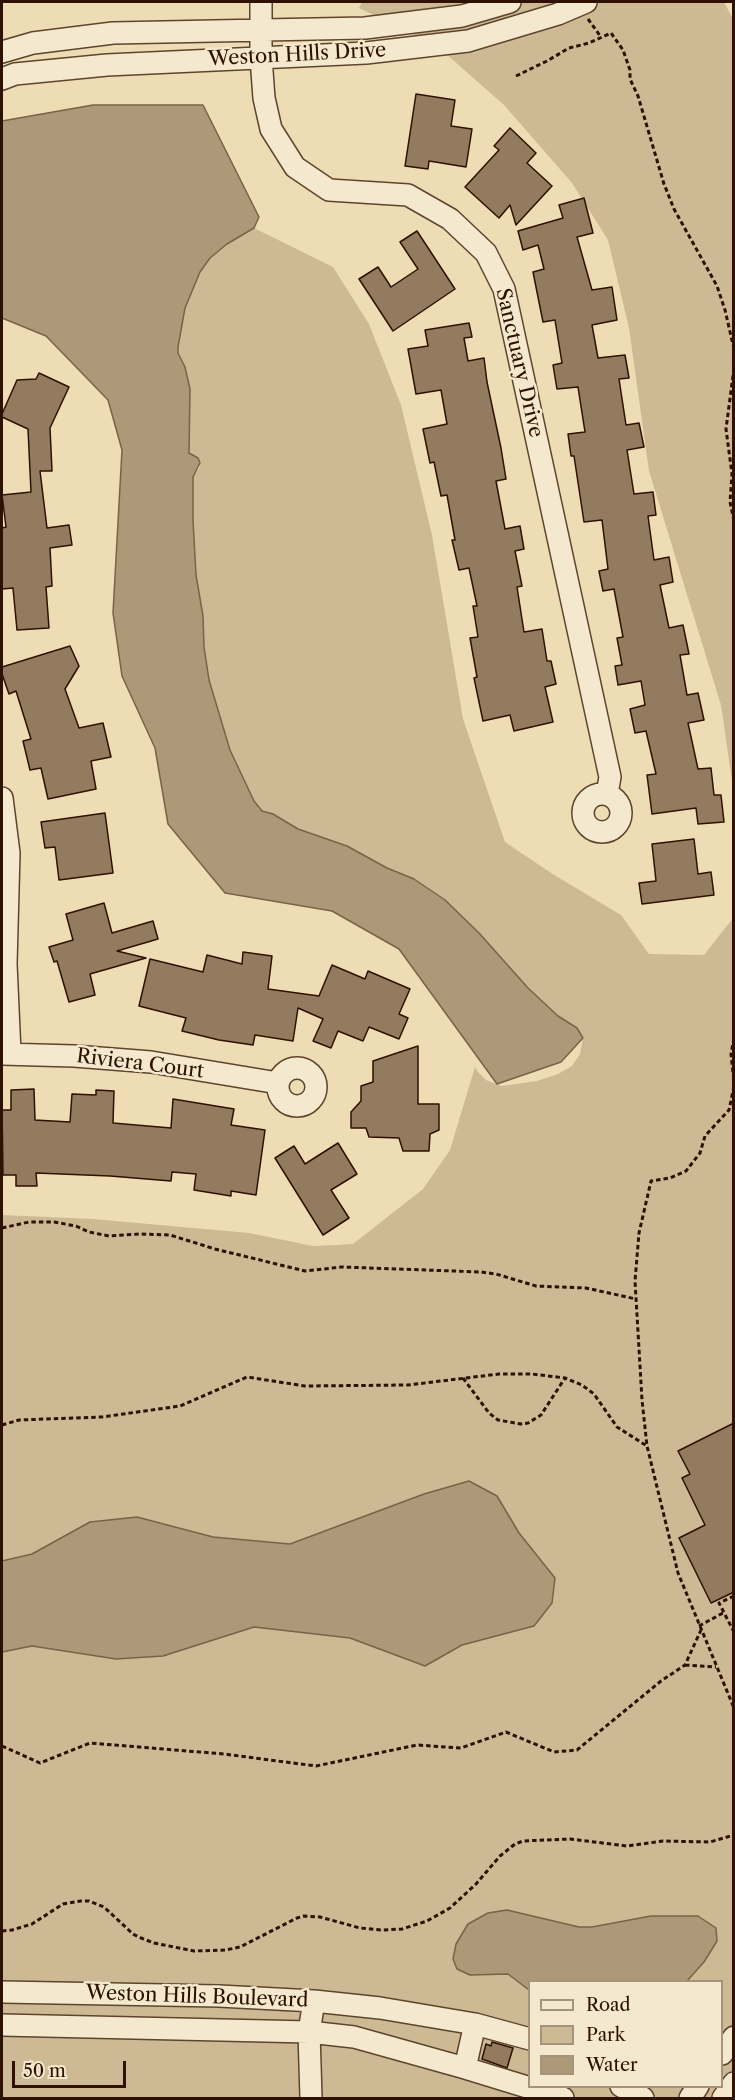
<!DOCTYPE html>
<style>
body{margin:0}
#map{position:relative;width:735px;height:2100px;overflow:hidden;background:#eeddb4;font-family:"Libre Caslon Text",serif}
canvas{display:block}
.frame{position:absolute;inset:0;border:3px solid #2e1100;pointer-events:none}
.legend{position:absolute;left:528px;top:1980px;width:195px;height:108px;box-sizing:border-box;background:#f4e9ce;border:2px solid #a5937c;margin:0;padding:8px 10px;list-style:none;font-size:18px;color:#2e1100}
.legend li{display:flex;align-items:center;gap:12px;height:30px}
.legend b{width:30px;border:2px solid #a5937c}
.scale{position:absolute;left:12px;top:2061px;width:114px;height:27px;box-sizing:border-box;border:3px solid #2e1100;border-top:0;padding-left:8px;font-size:18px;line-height:21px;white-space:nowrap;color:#2e1100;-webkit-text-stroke:4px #f4e9ce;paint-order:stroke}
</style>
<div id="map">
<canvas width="735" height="2100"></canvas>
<div class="frame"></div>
<ul class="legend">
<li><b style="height:8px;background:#f4e9ce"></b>Road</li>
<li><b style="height:16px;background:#cdba95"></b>Park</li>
<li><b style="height:16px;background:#ad9877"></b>Water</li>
</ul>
<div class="scale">50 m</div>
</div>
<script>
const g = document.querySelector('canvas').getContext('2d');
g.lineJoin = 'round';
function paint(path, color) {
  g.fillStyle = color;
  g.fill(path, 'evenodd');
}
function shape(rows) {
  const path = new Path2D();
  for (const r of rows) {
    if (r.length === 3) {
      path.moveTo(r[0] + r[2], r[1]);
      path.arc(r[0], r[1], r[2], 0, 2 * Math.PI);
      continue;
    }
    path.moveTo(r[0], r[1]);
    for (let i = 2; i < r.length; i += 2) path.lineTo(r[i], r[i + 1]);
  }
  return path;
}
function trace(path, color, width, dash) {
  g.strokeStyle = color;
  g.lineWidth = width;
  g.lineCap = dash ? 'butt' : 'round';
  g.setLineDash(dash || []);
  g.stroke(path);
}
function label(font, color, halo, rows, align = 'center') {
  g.font = font + ' "Libre Caslon Text",serif';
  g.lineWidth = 5;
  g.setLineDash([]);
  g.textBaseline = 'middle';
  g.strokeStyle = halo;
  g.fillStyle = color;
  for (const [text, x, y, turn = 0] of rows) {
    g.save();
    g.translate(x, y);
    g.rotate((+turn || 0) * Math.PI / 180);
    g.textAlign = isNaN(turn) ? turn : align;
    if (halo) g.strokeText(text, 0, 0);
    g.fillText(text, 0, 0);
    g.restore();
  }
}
const green = shape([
 [362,2,724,2,734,21,733,788,721,705,649,471,629,328,608,240,572,183,504,105,437,46,359,8],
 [254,228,333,267,369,324,401,405,432,535,463,719,505,842,551,873,621,915,649,954,704,955,733,918,733,2098,2,2098,2,1215,93,1219,249,1233,313,1246,353,1244,423,1189,450,1150,475,1067,478,1072,486,1080,502,1086,537,1081,558,1074,572,1066,580,1054,583,1038,577,1028,558,1016,528,988,445,901,415,879,387,868,347,846,298,829,273,814,262,811,254,801,230,750,209,680,204,647,203,616,196,575,193,520,193,477,200,467,197,458,189,453,190,389,185,367,178,353,178,347,185,308,200,272,210,258,227,244],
 [530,1982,722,1982,722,2086,530,2086]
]);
const water = shape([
 [93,105,203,105,259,217,254,228,227,244,210,258,200,272,185,308,178,347,178,353,185,367,190,389,189,453,198,458,200,463,193,477,193,520,196,575,203,616,204,647,209,680,230,750,254,801,262,811,273,814,298,829,347,846,387,868,414,879,445,900,479,933,528,988,558,1016,577,1028,583,1038,561,1062,497,1084,399,949,332,911,225,893,168,824,155,748,122,676,113,613,122,450,108,400,46,336,2,318,2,121,93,105],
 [469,1481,497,1496,519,1533,555,1578,552,1603,534,1626,462,1645,425,1666,350,1638,254,1627,163,1656,116,1659,32,1646,2,1652,2,1561,32,1554,90,1522,137,1517,213,1537,290,1544,424,1494,469,1481],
 [507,1910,579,1927,592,1927,651,1916,698,1916,716,1928,717,1941,704,1962,687,1981,530,1982,529,1990,508,1974,470,1975,457,1969,453,1959,456,1944,468,1924,488,1913,507,1910]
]);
const building = shape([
 [416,94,455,100,451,126,472,129,466,167,429,161,428,169,405,166,416,94],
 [510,128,536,153,527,163,552,186,516,225,510,205,499,218,465,187,499,150,494,146,510,128],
 [584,198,593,233,577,237,592,290,612,287,617,320,592,325,598,358,625,355,629,378,619,379,626,425,639,423,644,447,627,450,634,494,653,492,656,515,648,516,654,560,669,557,673,582,660,585,669,628,683,625,689,654,680,655,687,695,698,693,704,720,688,723,698,769,711,768,714,795,721,795,724,822,698,824,696,808,652,814,647,775,656,774,646,731,635,733,630,709,645,705,641,681,618,685,615,666,622,665,617,638,623,637,614,589,603,591,599,571,608,569,602,520,584,522,574,456,571,456,568,434,585,432,578,387,557,389,553,365,562,363,555,320,543,322,533,272,544,269,538,245,523,250,518,231,563,218,559,205,584,198],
 [417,231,455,289,393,331,359,279,378,267,391,287,418,269,400,242,417,231],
 [469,323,472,337,464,338,468,361,484,358,487,382,501,448,506,479,496,481,505,529,520,526,524,549,515,551,522,586,517,587,524,632,542,629,547,661,551,661,556,684,545,687,553,722,514,731,510,715,483,721,474,678,477,677,470,638,478,637,473,606,477,606,469,568,459,570,452,540,455,540,447,495,441,496,434,462,430,463,423,429,447,424,441,390,416,394,408,349,428,346,425,330,469,323],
 [39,373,69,387,50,428,52,471,40,471,47,528,69,525,72,545,50,548,52,586,46,587,49,628,17,630,13,588,2,589,2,528,6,527,2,495,31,492,28,429,2,417,2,414,17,380,36,379,39,373],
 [70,646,79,666,65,689,79,728,103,723,111,757,91,761,96,789,48,799,41,768,30,770,23,741,31,739,16,691,9,694,2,674,2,667,70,646],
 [105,813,113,873,59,880,55,847,45,848,41,822,105,813],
 [694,839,698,874,711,872,714,895,642,904,639,883,656,881,652,844,694,839],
 [104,903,112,933,153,921,158,939,117,951,146,958,90,974,95,995,69,1002,57,961,54,962,49,947,73,940,66,914,104,903],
 [243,952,272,956,268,989,319,996,332,965,365,979,368,971,410,989,399,1014,408,1018,399,1039,369,1027,363,1041,338,1031,331,1048,313,1041,323,1019,298,1008,293,1041,255,1035,253,1045,219,1040,182,1031,186,1018,139,1006,150,959,203,972,207,955,242,964,243,952],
 [418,1046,418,1104,439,1104,439,1130,430,1134,429,1151,403,1151,399,1138,369,1137,366,1128,351,1128,351,1112,361,1101,361,1086,373,1082,373,1061,418,1046],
 [34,1089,35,1120,70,1122,72,1094,96,1095,96,1090,114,1091,113,1123,171,1128,173,1099,234,1109,231,1125,265,1130,256,1195,231,1191,231,1196,194,1190,196,1174,172,1172,171,1181,110,1176,36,1173,37,1186,16,1186,16,1175,3,1175,2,1110,11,1110,11,1090,34,1089],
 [338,1143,357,1174,331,1190,349,1218,323,1235,275,1158,294,1146,305,1164,338,1143],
 [734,1423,734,1592,711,1603,679,1538,705,1525,682,1478,690,1474,678,1451,734,1423],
 [492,2042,513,2048,507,2068,482,2059,486,2044,491,2046,492,2042]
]);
const path = shape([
 [588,19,601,37],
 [516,76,547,61,569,48,589,43,611,33,623,50,630,70,630,79,638,96,664,184,674,209,717,286,725,310,734,349],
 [734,368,726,429,732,474,730,502,734,521],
 [734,1038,731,1054,734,1082],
 [734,1086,729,1110,705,1136,700,1153,686,1171,670,1178,651,1181,639,1233,635,1281,642,1400,647,1446,678,1573,734,1708],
 [2,1228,29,1222,54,1222,76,1226,89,1232,109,1236,140,1234,170,1235,215,1249,305,1271,342,1267,481,1272,496,1274,536,1286,586,1288,636,1299],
 [463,1378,489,1413,498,1420,521,1424,528,1423,541,1415,565,1378],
 [2,1425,19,1420,102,1417,180,1406,247,1377,305,1386,408,1385,499,1374,532,1374,565,1378,582,1385,594,1394,617,1427,647,1446],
 [734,1596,719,1603,734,1632],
 [699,1626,723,1613],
 [685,1665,716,1667],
 [2,1746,40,1763,90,1743,224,1754,316,1766,417,1745,461,1748,506,1732,554,1752,577,1750,661,1681,685,1665,701,1630],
 [2,1931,12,1930,32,1924,63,1904,81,1901,89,1901,104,1907,133,1934,141,1938,154,1943,194,1951,226,1950,240,1947,297,1918,304,1916,320,1917,360,1928,382,1930,402,1929,427,1921,450,1908,476,1884,500,1856,515,1844,523,1841,570,1839,627,1846,663,1841,710,1842,734,1835]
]);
const minor = shape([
 [261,2,261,58,264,98,271,129,295,167,329,190,408,195,450,219,486,253,504,289,610,777,607,794],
 [2,52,33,43,113,33,365,28,462,16,510,2],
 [2,79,15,74,107,65,366,53,468,41,558,14,586,2],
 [602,813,19],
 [2,798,9,853,6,964,10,1053],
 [2,1054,74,1056,151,1062,278,1083],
 [297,1087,19],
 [2,1992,219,1996,314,2001,380,2008,475,2024,530,2039],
 [2,2025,309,2032,354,2037,465,2068,563,2098],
 [722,2054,734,2037],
 [465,2068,475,2024],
 [621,2086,643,2098],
 [311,2098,309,2032,314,2001],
 [690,2098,698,2086],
 [723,2098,734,2083]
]);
const streetNames = [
 ["Weston Hills Drive",297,55,-3],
 ["Sanctuary Drive",519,363,77],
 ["Riviera Court",140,1064,7],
 ["Weston Hills Boulevard",197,1997,2]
];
paint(green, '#cdba95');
paint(water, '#ad9877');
trace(water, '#7a6247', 1.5);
paint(building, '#927b5e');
trace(building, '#2e1100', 1.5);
trace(minor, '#5e442d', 24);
trace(path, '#2e1100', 3, [4.5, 3]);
trace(minor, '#f4e9ce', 21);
label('20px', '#2e1100', '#f4e9ce', streetNames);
</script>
